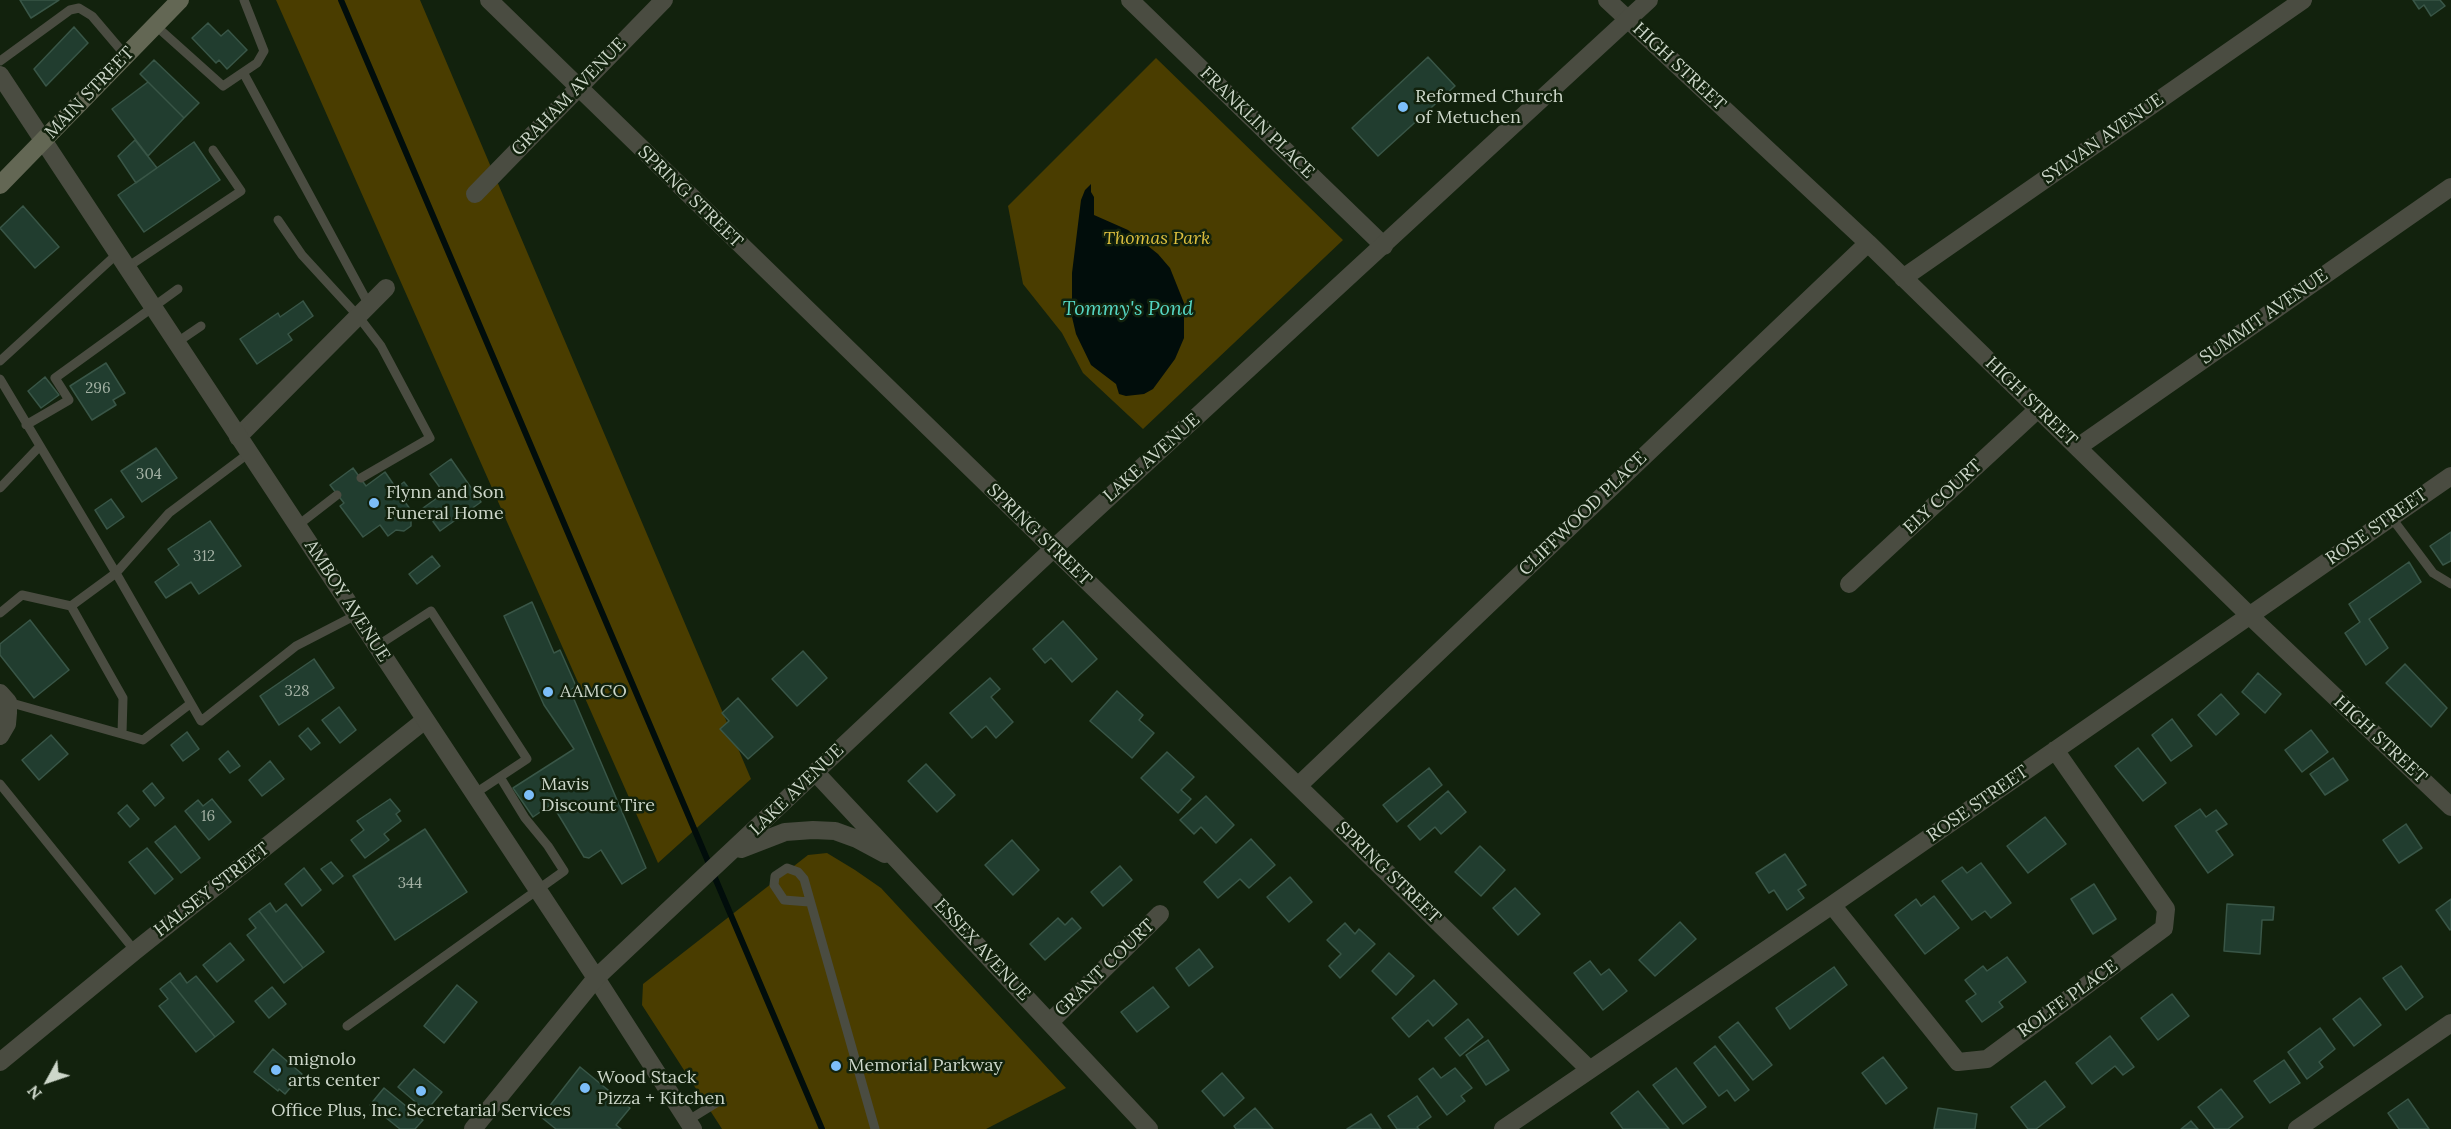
<!DOCTYPE html>
<style>
body{margin:0}
#map{position:relative;width:2451px;height:1129px;overflow:hidden;background:#12220d;font-family:Lora,serif}
canvas{display:block}
.north{position:absolute;left:18px;top:1051px;width:60px;height:60px;-webkit-text-stroke:4px #12220d;paint-order:stroke;rotate:230deg;font-size:16px;font-weight:700;line-height:24px;text-align:center;color:#cdd7ca}
.north::after{content:'';display:block;margin:auto;width:21px;height:27px;background:#cdd7ca;clip-path:polygon(50% 0,100% 100%,50% 72%,0 100%)}
</style>
<div id="map">
<canvas width="2451" height="1129"></canvas>
<div class="north">N</div>
</div>
<script>
const g = document.querySelector('canvas').getContext('2d');
g.lineJoin = 'round';
function paint(path, color) {
  g.fillStyle = color;
  g.fill(path, 'evenodd');
}
function shape(rows) {
  const path = new Path2D();
  for (const r of rows) {
    path.moveTo(r[0], r[1]);
    for (let i = 2; i < r.length; i += 2) path.lineTo(r[i], r[i + 1]);
  }
  return path;
}
function trace(path, color, width, dash) {
  g.strokeStyle = color;
  g.lineWidth = width;
  g.lineCap = dash ? 'butt' : 'round';
  g.setLineDash(dash || []);
  g.stroke(path);
}
function label(font, color, halo, rows, align = 'center') {
  g.font = font + ' Lora,serif';
  g.lineWidth = 5;
  g.setLineDash([]);
  g.textBaseline = 'middle';
  g.strokeStyle = halo;
  g.fillStyle = color;
  for (const [text, x, y, turn = 0] of rows) {
    g.save();
    g.translate(x, y);
    g.rotate((+turn || 0) * Math.PI / 180);
    g.textAlign = isNaN(turn) ? turn : align;
    if (halo) g.strokeText(text, 0, 0);
    g.fillText(text, 0, 0);
    g.restore();
  }
}
const green = shape([
 [276,0,420,0,751,779,658,863],
 [1156,58,1343,240,1143,429,1083,373,1062,333,1023,284,1008,206],
 [827,853,855,870,881,888,1066,1088,986,1129,722,1129,642,1005,643,984,808,855]
]);
const water = shape([
 [1091,184,1091,192,1094,197,1094,215,1128,230,1158,254,1170,268,1184,303,1184,338,1175,359,1153,389,1144,394,1126,396,1119,394,1116,384,1091,365,1076,334,1072,317,1072,273,1081,200,1085,190]
]);
const stream = shape([
 [341,0,822,1129]
]);
const building = shape([
 [20,0,59,0,31,18,20,0],
 [2413,0,2440,0,2445,6,2431,16,2424,5,2419,9,2413,0],
 [208,23,221,36,228,30,247,50,227,69,219,60,216,63,192,38,208,23],
 [74,27,88,43,46,86,34,69,74,27],
 [1428,57,1455,86,1378,156,1352,128,1428,57],
 [154,60,199,103,184,118,140,74,154,60],
 [148,82,184,118,148,156,112,109,148,82],
 [135,140,157,168,136,183,118,156,135,140],
 [194,142,220,180,144,232,118,195,194,142],
 [23,206,59,247,35,268,0,228,23,206],
 [303,301,313,316,288,334,292,340,257,364,240,339,278,313,280,317,303,301],
 [106,363,125,393,113,400,116,405,92,420,70,386,106,363],
 [45,377,59,395,41,408,28,391,45,377],
 [156,448,177,478,142,502,121,471,156,448],
 [451,459,481,502,440,531,423,508,444,493,430,474,451,459],
 [353,468,366,486,385,472,396,488,404,482,414,495,405,502,415,516,411,519,411,526,404,531,396,530,388,536,380,525,363,537,340,506,344,503,330,485,353,468],
 [111,499,124,517,107,529,95,510,111,499],
 [210,521,241,566,199,594,191,582,166,598,155,582,179,565,168,549,210,521],
 [2451,532,2451,561,2443,565,2430,546,2451,532],
 [432,556,440,566,417,584,409,574,432,556],
 [2409,562,2421,582,2369,619,2388,648,2366,665,2345,633,2360,622,2349,604,2409,562],
 [532,602,554,653,560,650,576,686,570,690,646,868,622,884,601,850,589,858,584,857,552,804,533,817,513,788,574,749,544,705,504,616,532,602],
 [30,620,69,670,34,698,0,655,0,644,30,620],
 [1063,621,1097,659,1072,682,1051,658,1045,663,1033,649,1063,621],
 [803,651,827,678,797,706,772,679,803,651],
 [314,659,334,688,279,725,260,696,314,659],
 [2405,664,2447,708,2431,727,2386,683,2405,664],
 [2258,673,2281,694,2265,713,2242,692,2258,673],
 [990,678,1000,689,991,697,1013,722,996,738,986,726,972,738,950,713,990,678],
 [1117,691,1143,715,1139,720,1154,733,1132,758,1090,721,1117,691],
 [2221,694,2239,714,2216,735,2198,715,2221,694],
 [738,698,773,737,748,759,720,729,729,721,722,713,738,698],
 [339,707,356,730,340,743,322,720,339,707],
 [2172,719,2192,746,2171,761,2152,735,2172,719],
 [308,728,320,743,311,750,299,736,308,728],
 [2311,730,2328,752,2302,772,2285,750,2311,730],
 [187,732,199,749,183,761,171,745,187,732],
 [51,735,68,754,39,780,22,760,51,735],
 [2138,748,2166,783,2143,801,2115,766,2138,748],
 [228,751,240,766,230,773,219,759,228,751],
 [1167,752,1194,777,1181,790,1191,799,1178,813,1141,778,1167,752],
 [2333,758,2348,780,2325,795,2310,774,2333,758],
 [270,761,284,779,262,796,249,780,270,761],
 [926,764,955,795,937,812,908,781,926,764],
 [1429,768,1442,785,1397,822,1383,805,1429,768],
 [152,783,164,798,155,806,143,791,152,783],
 [1448,791,1466,812,1441,834,1435,827,1420,840,1408,826,1448,791],
 [1206,796,1234,825,1216,843,1201,827,1194,834,1180,820,1206,796],
 [212,799,231,822,209,840,185,811,198,800,203,806,212,799],
 [390,799,400,811,396,814,401,821,384,834,389,840,365,858,351,840,364,830,357,821,390,799],
 [127,805,139,819,130,827,118,813,127,805],
 [2200,809,2206,817,2216,810,2227,824,2216,831,2233,855,2208,873,2175,826,2200,809],
 [2045,817,2066,844,2028,873,2007,846,2045,817],
 [2406,824,2422,848,2399,863,2383,840,2406,824],
 [175,826,200,858,181,873,155,842,175,826],
 [425,829,467,892,395,940,353,876,425,829],
 [1251,839,1275,865,1249,888,1240,879,1218,898,1204,882,1251,839],
 [1012,840,1039,870,1013,895,985,865,1012,840],
 [1480,846,1505,870,1481,896,1455,872,1480,846],
 [147,848,173,879,155,894,129,862,147,848],
 [1785,854,1806,885,1798,890,1804,898,1787,910,1774,890,1769,893,1756,873,1785,854],
 [331,862,343,876,333,884,321,869,331,862],
 [1981,863,2011,903,1991,918,1985,911,1972,920,1942,881,1962,867,1967,873,1981,863],
 [1120,866,1132,880,1103,906,1091,892,1120,866],
 [304,868,321,890,302,906,285,884,304,868],
 [1290,877,1312,902,1289,922,1267,897,1290,877],
 [2094,884,2116,919,2093,934,2071,899,2094,884],
 [1515,888,1540,914,1518,935,1493,908,1515,888],
 [1934,896,1959,928,1925,954,1895,915,1916,899,1921,906,1934,896],
 [2451,899,2451,929,2450,930,2436,910,2451,899],
 [270,903,276,912,286,904,324,952,303,968,259,911,270,903],
 [2227,904,2274,907,2273,920,2262,920,2260,954,2224,951,2227,904],
 [259,911,303,968,284,983,247,935,256,928,249,919,259,911],
 [1058,918,1065,925,1072,918,1081,928,1045,960,1030,944,1058,918],
 [1680,922,1696,939,1655,976,1639,960,1680,922],
 [1345,923,1355,934,1359,929,1375,944,1340,978,1329,966,1341,954,1327,940,1345,923],
 [230,943,244,960,217,982,203,965,230,943],
 [1199,949,1213,967,1189,986,1176,968,1199,949],
 [1389,953,1414,976,1396,995,1372,971,1389,953],
 [2007,957,2026,982,1999,1002,2003,1007,1982,1022,1966,1001,1976,994,1965,980,1983,966,1987,971,2007,957],
 [1590,961,1601,975,1609,969,1627,991,1603,1010,1574,973,1590,961],
 [2401,966,2423,997,2406,1010,2383,978,2401,966],
 [1834,967,1847,985,1790,1029,1776,1008,1834,967],
 [180,973,187,983,196,976,234,1022,215,1037,170,981,180,973],
 [1434,980,1457,1004,1433,1026,1428,1020,1409,1037,1392,1018,1434,980],
 [170,981,215,1037,196,1052,159,1006,168,999,160,989,170,981],
 [457,985,477,1002,444,1043,424,1026,457,985],
 [272,987,286,1004,269,1018,255,1001,272,987],
 [1153,987,1169,1007,1137,1032,1121,1012,1153,987],
 [2172,994,2189,1016,2158,1040,2141,1018,2172,994],
 [2360,998,2381,1025,2354,1046,2333,1019,2360,998],
 [1468,1019,1483,1037,1460,1056,1445,1038,1468,1019],
 [1738,1022,1772,1065,1753,1080,1719,1037,1738,1022],
 [2320,1028,2335,1049,2319,1062,2323,1067,2307,1079,2288,1052,2320,1028],
 [2110,1036,2134,1067,2123,1075,2115,1066,2092,1084,2076,1063,2110,1036],
 [1488,1040,1509,1070,1486,1085,1466,1055,1488,1040],
 [1715,1046,1749,1090,1735,1101,1727,1090,1719,1096,1694,1063,1715,1046],
 [273,1049,302,1074,285,1094,279,1089,278,1091,254,1072,273,1049],
 [1883,1057,1907,1088,1886,1104,1862,1073,1883,1057],
 [2284,1060,2300,1083,2270,1103,2254,1081,2284,1060],
 [580,1067,630,1108,616,1125,621,1129,556,1129,541,1117,580,1067],
 [1433,1068,1441,1078,1455,1068,1472,1088,1461,1096,1465,1101,1447,1115,1419,1079,1433,1068],
 [1676,1068,1706,1107,1683,1124,1653,1085,1676,1068],
 [414,1069,442,1092,426,1111,398,1087,414,1069],
 [1222,1073,1244,1098,1224,1116,1202,1091,1222,1073],
 [2045,1081,2065,1107,2036,1129,2028,1129,2011,1107,2045,1081],
 [384,1088,423,1120,415,1129,400,1129,370,1105,384,1088],
 [2221,1089,2243,1117,2228,1129,2215,1129,2198,1107,2221,1089],
 [1638,1091,1669,1129,1623,1129,1611,1113,1638,1091],
 [1417,1096,1431,1117,1417,1127,1419,1129,1397,1129,1388,1116,1417,1096],
 [2408,1099,2429,1129,2399,1129,2388,1113,2408,1099],
 [1255,1108,1273,1129,1236,1129,1234,1126,1255,1108],
 [1938,1108,1977,1114,1975,1129,1934,1129,1938,1108],
 [1371,1114,1381,1129,1347,1129,1371,1114],
 [2191,1121,2198,1129,2181,1129,2191,1121]
]);
const service = shape([
 [156,26,223,86,257,63,264,51,244,0],
 [0,61,70,10,79,8,92,16,126,56],
 [244,74,369,305],
 [278,220,302,255,358,316,381,346,430,438,361,478],
 [126,268,241,191,213,150],
 [176,343,201,326],
 [0,361,117,254],
 [0,379,116,573,201,721,296,646,356,615],
 [26,425,69,400,55,378,178,289],
 [0,488,39,447],
 [2391,517,2433,573,2451,584],
 [297,526,337,495],
 [71,606,116,573,169,513,249,453],
 [0,613,22,595,71,606,123,698,122,734],
 [377,646,431,611,527,759,474,794],
 [8,702,143,740,190,704],
 [0,784,135,951],
 [809,902,784,900,774,885,775,876,787,868,798,872,804,879,875,1129],
 [347,1026,564,871,548,846,525,818,500,777],
 [687,1121,721,1100]
]);
const minor = shape([
 [489,0,1589,1069],
 [1130,0,1384,246],
 [1607,0,1868,243,2249,615,2451,807],
 [475,194,664,0],
 [1903,278,2303,0],
 [238,437,386,288],
 [2078,447,2451,187],
 [1849,584,2037,410],
 [0,693,8,702,8,713,7,724,0,736],
 [1299,785,1868,243],
 [1832,905,1958,1062,1987,1059,2164,928,2166,909,2055,750],
 [596,978,693,1129],
 [1050,1022,1160,914],
 [0,1062,135,951,425,720],
 [1503,1129,1832,905,2451,476],
 [2297,1129,2451,1023]
]);
const tertiary = shape([
 [0,75,596,978],
 [815,772,1149,1129],
 [741,849,785,832,813,830,835,831,857,839,885,854],
 [473,1129,596,978,1053,549,1649,0]
]);
const secondary = shape([
 [0,185,180,0]
]);
const markers = [
 [1403,107,6,"#7cbef9"],
 [374,503,6,"#7cbef9"],
 [548,692,6,"#7cbef9"],
 [529,795,6,"#7cbef9"],
 [836,1066,6,"#7cbef9"],
 [276,1070,6,"#7cbef9"],
 [585,1088,6,"#7cbef9"],
 [421,1091,6,"#7cbef9"]
];
const numberNames = [
 ["296",98,389],
 ["304",149,475],
 ["312",204,557],
 ["328",297,692],
 ["16",208,817],
 ["344",410,884]
];
const streetNames = [
 ["HIGH STREET",1679,67,43],
 ["MAIN STREET",90,93,-46],
 ["GRAHAM AVENUE",569,97,-46],
 ["FRANKLIN PLACE",1257,123,44],
 ["SYLVAN AVENUE",2103,139,-35],
 ["SPRING STREET",690,197,44],
 ["SUMMIT AVENUE",2264,317,-35],
 ["HIGH STREET",2031,402,44],
 ["LAKE AVENUE",1152,458,-42],
 ["ELY COURT",1943,497,-43],
 ["CLIFFWOOD PLACE",1583,514,-44],
 ["ROSE STREET",2377,527,-35],
 ["SPRING STREET",1039,535,44],
 ["AMBOY AVENUE",347,601,57],
 ["HIGH STREET",2380,740,43],
 ["LAKE AVENUE",797,790,-44],
 ["ROSE STREET",1978,804,-35],
 ["SPRING STREET",1388,873,44],
 ["HALSEY STREET",212,890,-38],
 ["ESSEX AVENUE",982,950,47],
 ["GRANT COURT",1105,968,-44],
 ["ROLFE PLACE",2068,999,-36]
];
const poiNames = [
 ["Reformed Church",1415,97],
 ["of Metuchen",1415,118],
 ["Flynn and Son",386,493],
 ["Funeral Home",386,514],
 ["AAMCO",560,692],
 ["Mavis",541,785],
 ["Discount Tire",541,806],
 ["mignolo",288,1060],
 ["arts center",288,1081],
 ["Memorial Parkway",848,1066],
 ["Wood Stack",597,1078],
 ["Pizza + Kitchen",597,1099],
 ["Office Plus, Inc. Secretarial Services",421,1111,"center"]
];
const parkNames = [
 ["Thomas Park",1157,239]
];
const waterNames = [
 ["Tommy's Pond",1128,309]
];
paint(green, '#4a3d00');
paint(water, '#010d0b');
trace(stream, '#010d0b', 6);
paint(building, '#213d2f');
trace(building, '#395647', 1.5);
trace(service, '#4a4c41', 9);
trace(minor, '#4a4c41', 18);
trace(tertiary, '#4a4c41', 18);
trace(secondary, '#636754', 18);
for (const [x, y, r, color] of markers) {
  const dot = new Path2D();
  dot.arc(x, y, r, 0, 2 * Math.PI);
  g.fillStyle = color;
  g.fill(dot);
  trace(dot, '#12220d', 2);
}
label('15px', '#a2b0a3', null, numberNames);
label('18px', '#cdd7ca', '#12220d', streetNames);
label('18px', '#cdd7ca', '#12220d', poiNames, 'left');
label('italic 18px', '#ddbf3e', '#12220d', parkNames);
label('italic 20px', '#55d6c4', '#12220d', waterNames);
</script>
